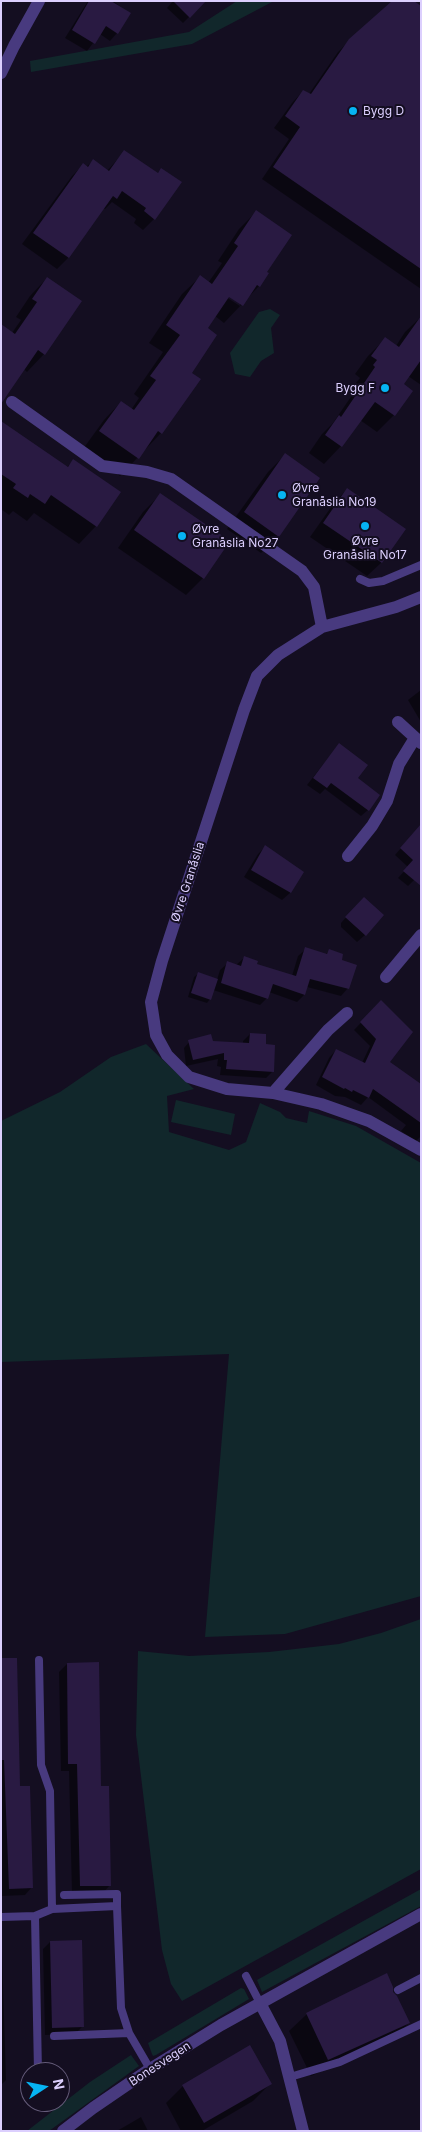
<!DOCTYPE html>
<meta charset="utf-8">
<style>
body{margin:0}
#map{position:relative;width:422px;height:2132px;overflow:hidden;background:#140e21;font-family:Inter,sans-serif}
canvas{display:block}
.frame{position:absolute;inset:0;border:2px solid #dccffe;pointer-events:none}
.north{position:absolute;left:20px;top:2062px;width:50px;height:50px;box-sizing:border-box;background:#140e21;border:1px solid #645b79;border-radius:50%;rotate:79deg;font-size:14px;font-weight:700;line-height:20px;text-align:center;color:#dccffe}
.north::after{content:'';display:block;margin:auto;width:18px;height:22px;background:#06b4f3;clip-path:polygon(50% 0,100% 100%,50% 72%,0 100%)}
</style>
<div id="map">
<canvas width="422" height="2132"></canvas>
<div class="frame"></div>
<div class="north">N</div>
</div>
<script>
const g = document.querySelector('canvas').getContext('2d');
g.lineJoin = 'round';
function paint(path, color) {
  g.fillStyle = color;
  g.fill(path, 'evenodd');
}
function shape(rows) {
  const path = new Path2D();
  for (const r of rows) {
    path.moveTo(r[0], r[1]);
    for (let i = 2; i < r.length; i += 2) path.lineTo(r[i], r[i + 1]);
  }
  return path;
}
function trace(path, color, width, dash) {
  g.strokeStyle = color;
  g.lineWidth = width;
  g.lineCap = dash ? 'butt' : 'round';
  g.setLineDash(dash || []);
  g.stroke(path);
}
function label(font, color, halo, rows, align = 'center') {
  g.font = font + ' Inter,sans-serif';
  g.lineWidth = 4;
  g.setLineDash([]);
  g.textBaseline = 'middle';
  g.strokeStyle = halo;
  g.fillStyle = color;
  for (const [text, x, y, turn = 0] of rows) {
    g.save();
    g.translate(x, y);
    g.rotate((+turn || 0) * Math.PI / 180);
    g.textAlign = isNaN(turn) ? turn : align;
    if (halo) g.strokeText(text, 0, 0);
    g.fillText(text, 0, 0);
    g.restore();
  }
}
const green = shape([
 [237,1,274,1,192,44,31,72,30,61,189,32],
 [270,309,280,315,271,328,274,353,261,361,250,377,235,374,230,353,259,312],
 [146,1044,194,1089,167,1096,169,1132,229,1150,246,1142,260,1103,280,1112,286,1118,307,1123,309,1111,356,1126,421,1163,421,1596,285,1634,205,1637,229,1354,1,1362,1,1121,60,1092,111,1057],
 [176,1100,235,1114,231,1135,171,1122],
 [421,1619,421,1869,182,2001,171,1984,162,1950,136,1735,138,1651,189,1656,269,1652,339,1644,381,1633],
 [421,1889,421,1906,262,1992,257,1980],
 [241,1988,244,1989,249,1999,156,2055,153,2056,152,2054,148,2043],
 [131,2055,139,2066,49,2131,27,2131,90,2082]
]);
const shadow = shape([
 [88,1,113,1,129,13,117,33,110,41,100,34,87,51,65,38],
 [173,1,205,1,183,23,167,8],
 [421,8,421,289,262,179,289,139,274,128,292,103,303,91,309,94,338,52,350,40],
 [125,151,157,174,161,169,154,219,143,230,134,223,136,219,112,202,105,209,103,208,68,258,57,269,22,244,72,176,83,165,86,167,93,161,107,171],
 [256,212,265,272,259,286,224,323,215,316,206,329,190,373,199,379,161,433,120,476,83,449,104,420,121,402,131,410,139,398,134,394,163,352,149,343,182,294,200,277,208,283,222,263,218,261,239,229],
 [224,293,240,303,240,306,223,295],
 [47,278,81,302,44,354,27,372,24,369,12,333,21,320,16,317,30,296],
 [421,317,421,385,408,376,402,385,394,415,377,432,360,420,341,446,324,464,309,453,322,434,333,423,359,385,356,383,360,378,355,374,368,356,385,339,396,346,405,332],
 [1,450,66,468,73,461,119,492,96,526,79,544,34,513,27,521,13,511,9,515,1,509],
 [285,455,278,536,261,553,227,529,268,472],
 [347,489,404,529,381,563,367,576,310,537,334,503],
 [160,495,203,578,186,595,118,548,143,512],
 [421,690,421,722,408,700],
 [339,744,356,778,368,810,361,816,325,789,320,794,307,785],
 [412,835,418,876,408,886,398,878,408,867,395,855],
 [265,847,302,872,290,893,282,900,244,877,258,854],
 [356,906,365,935,357,942,341,927,341,923],
 [306,949,325,955,329,951,340,960,348,988,341,996,307,987,304,995,297,1002,269,992,267,998,260,1005,213,990,210,999,207,1003,188,997,194,977,198,974,217,980,220,970,228,963,236,965,244,958,255,965,292,976,298,956],
 [381,1002,388,1062,419,1084,421,1082,421,1136,416,1141,401,1131,406,1125,368,1097,361,1105,345,1097,335,1096,316,1085,329,1058,336,1050,362,1063,370,1046,354,1030],
 [250,1034,265,1045,272,1072,266,1078,220,1075,221,1067,217,1066,218,1059,186,1066,184,1048,190,1041,243,1044,243,1041],
 [1,1659,32,1887,25,1895,2,1896],
 [67,1664,110,1885,103,1893,72,1894,69,1771,61,1771,59,1672],
 [50,1942,83,2026,75,2034,45,2035,43,1949],
 [2,1952,6,2080,1,2085,1,1953],
 [392,1993,409,2023,391,2040,311,2076,289,2031,307,2014],
 [271,2083,253,2101,202,2131,181,2131,166,2103,183,2086],
 [141,2117,148,2131,117,2131]
]);
const building = shape([
 [89,1,111,1,131,13,118,34,106,26,95,44,72,30],
 [173,1,206,1,190,18],
 [392,1,414,1,421,6,421,269,273,167,300,127,285,116,303,90,311,94,349,39],
 [124,150,158,173,161,168,182,182,155,220,144,211,146,208,122,191,117,199,113,196,69,258,33,233,83,163,88,167,93,159,109,171],
 [256,210,292,235,267,272,269,273,260,287,257,285,243,306,229,297,208,328,217,335,192,373,201,379,162,434,158,431,139,459,99,431,121,401,134,410,156,380,150,376,180,335,166,325,200,275,212,284,238,246,234,243],
 [47,277,82,301,45,355,38,350,1,404,1,324,15,334,37,302,32,299],
 [421,316,421,360,404,384,413,391,395,416,375,402,342,447,325,435,339,415,341,417,375,367,373,365,377,360,371,356,385,337,399,347],
 [1,421,68,467,73,459,121,492,97,527,51,495,45,504,30,494,28,498,13,488,16,484,1,474],
 [285,453,320,478,279,537,244,512],
 [347,488,406,529,382,563,323,523],
 [160,493,230,541,204,579,134,530],
 [339,743,368,765,358,778,380,795,369,811,331,783,327,788,313,778],
 [421,824,421,886,403,871,413,860,400,848],
 [265,845,304,872,291,893,251,870],
 [364,897,384,915,366,936,345,917],
 [305,947,327,954,329,949,343,954,342,960,357,965,349,989,310,979,305,995,273,984,268,999,221,983,227,961,241,966,244,956,258,961,257,964,296,976],
 [198,972,218,979,211,1000,191,993],
 [381,1000,413,1032,390,1062,421,1084,421,1123,373,1089,369,1098,353,1090,352,1092,345,1088,344,1089,322,1077,336,1049,365,1063,376,1039,360,1022],
 [250,1033,266,1034,266,1044,275,1045,274,1072,226,1069,227,1060,224,1060,224,1053,193,1060,188,1040,211,1034,213,1041,249,1043],
 [1,1658,17,1658,20,1786,30,1786,33,1888,9,1889,4,1760,1,1760],
 [99,1662,101,1786,109,1786,111,1886,80,1886,77,1764,68,1764,67,1663],
 [82,1940,84,2027,52,2028,50,1941],
 [387,1973,393,1987,393,1992,397,1996,410,2023,328,2060,306,2013],
 [250,2045,272,2084,204,2123,182,2085]
]);
const service = shape([
 [360,579,369,583,383,581,421,565],
 [39,1660,41,1765,50,1791,52,1909],
 [64,1895,117,1894,117,1906],
 [35,1916,38,2072],
 [1,1917,35,1916,52,1909,117,1906,121,2008,129,2033],
 [246,1976,260,2003],
 [398,1990,421,1978],
 [54,2036,129,2033,150,2069],
 [290,2077,340,2062,421,2024]
]);
const minor = shape([
 [12,402,102,466,147,472,171,479,302,571,314,587,322,627],
 [421,597,396,607,322,627,278,655,257,676,244,710,162,961,151,1002,156,1035,167,1055,189,1077,227,1089,273,1093,321,1104,369,1121,421,1150],
 [398,722,421,743],
 [348,856,372,826,387,801,399,764,415,738],
 [386,977,421,935],
 [273,1093,328,1030,347,1013],
 [260,2003,280,2041,303,2131],
 [63,2131,93,2108,150,2069,221,2025,421,1914]
]);
const tertiary = shape([
 [1,73,14,46,39,1]
]);
const markers = [
 [353,111,5,"#06b4f3"],
 [385,388,5,"#06b4f3"],
 [282,495,5,"#06b4f3"],
 [365,526,5,"#06b4f3"],
 [182,536,5,"#06b4f3"]
];
const poiNames = [
 ["Bygg D",363,111],
 ["Bygg F",375,388,"right"],
 ["Øvre",292,488],
 ["Granåslia No19",292,502],
 ["Øvre",192,529],
 ["Granåslia No27",192,543],
 ["Øvre",365,541,"center"],
 ["Granåslia No17",365,555,"center"]
];
const streetNames = [
 ["Øvre Granåslia",188,882,-72],
 ["Bonesvegen",160,2064,-33]
];
paint(green, '#11272b');
paint(shadow, '#0007');
paint(building, '#291a42');
trace(service, '#483a7f', 8);
trace(minor, '#483a7f', 12);
trace(tertiary, '#483a7f', 12);
for (const [x, y, r, color] of markers) {
  const dot = new Path2D();
  dot.arc(x, y, r, 0, 2 * Math.PI);
  g.fillStyle = color;
  g.fill(dot);
  trace(dot, '#140e21', 2);
}
label('12px', '#dccffe', '#140e21', poiNames, 'left');
label('12px', '#dccffe', '#140e21', streetNames);
</script>
